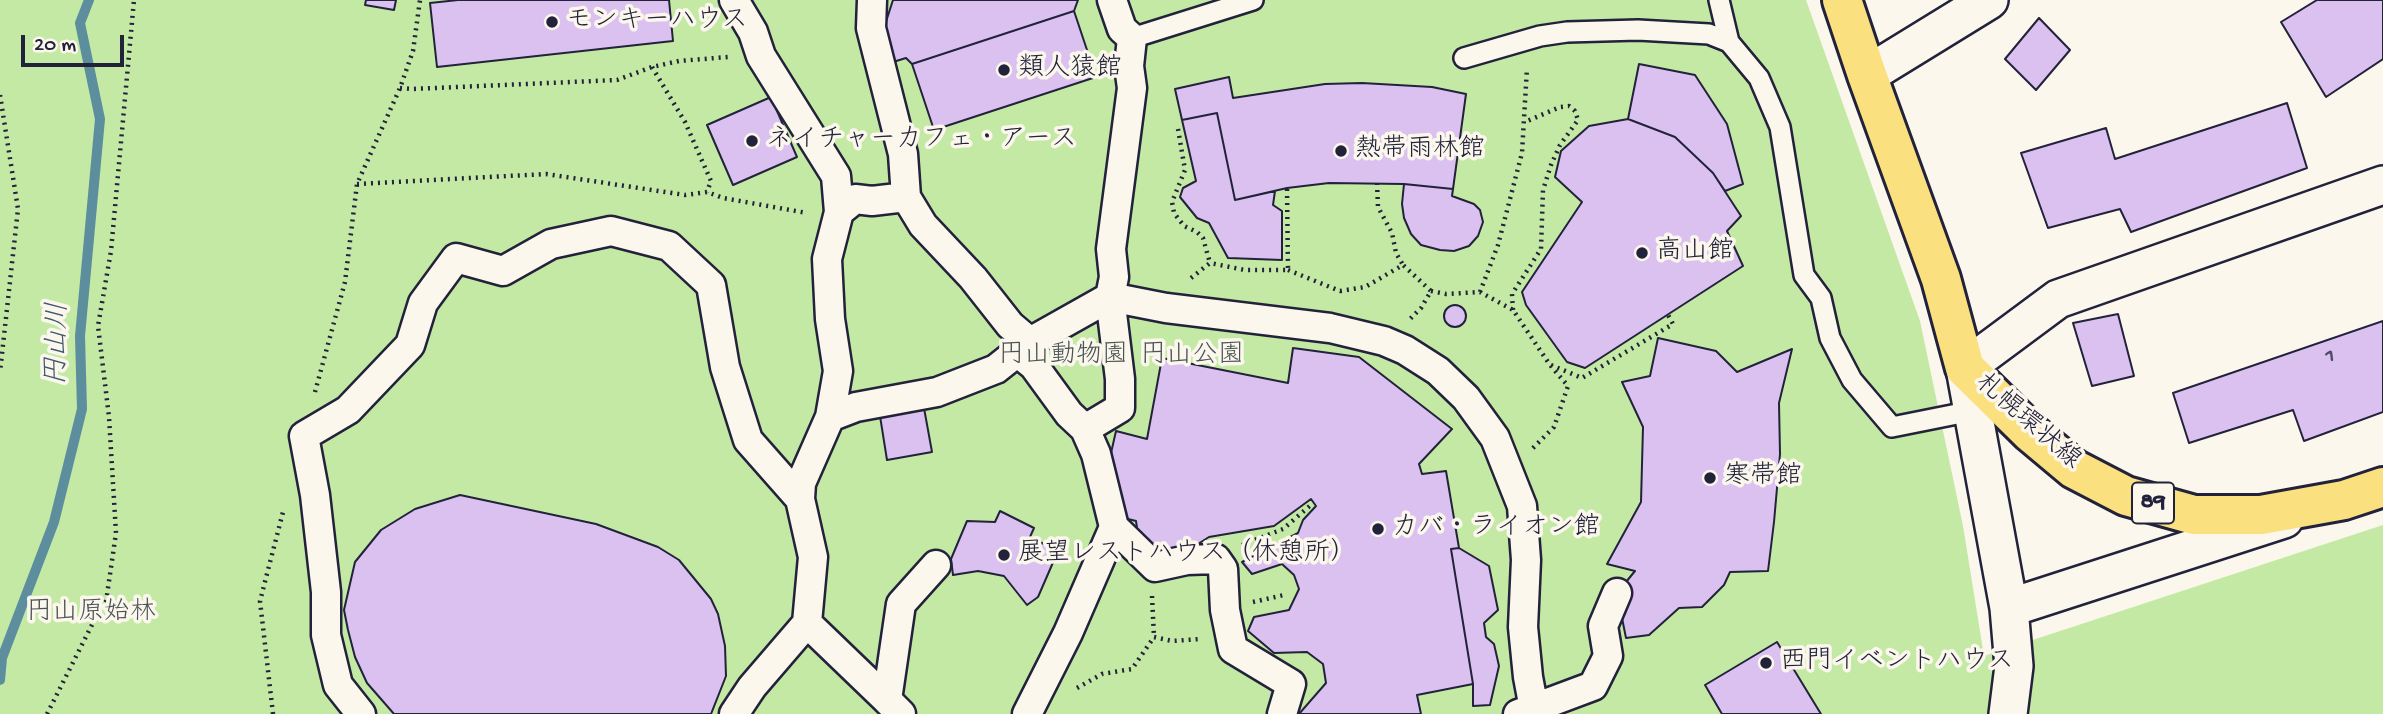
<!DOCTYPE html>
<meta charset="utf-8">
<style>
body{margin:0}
#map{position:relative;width:2383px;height:714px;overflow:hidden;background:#fbf7ec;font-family:"Gochi Hand",sans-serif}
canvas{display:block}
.scale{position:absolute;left:21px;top:35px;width:103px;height:32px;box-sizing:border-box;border:4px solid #22223b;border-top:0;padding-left:9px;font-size:21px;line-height:24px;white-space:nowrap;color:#22223b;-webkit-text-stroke:5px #fbf7ec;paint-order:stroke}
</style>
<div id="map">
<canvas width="2383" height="714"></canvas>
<div class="scale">20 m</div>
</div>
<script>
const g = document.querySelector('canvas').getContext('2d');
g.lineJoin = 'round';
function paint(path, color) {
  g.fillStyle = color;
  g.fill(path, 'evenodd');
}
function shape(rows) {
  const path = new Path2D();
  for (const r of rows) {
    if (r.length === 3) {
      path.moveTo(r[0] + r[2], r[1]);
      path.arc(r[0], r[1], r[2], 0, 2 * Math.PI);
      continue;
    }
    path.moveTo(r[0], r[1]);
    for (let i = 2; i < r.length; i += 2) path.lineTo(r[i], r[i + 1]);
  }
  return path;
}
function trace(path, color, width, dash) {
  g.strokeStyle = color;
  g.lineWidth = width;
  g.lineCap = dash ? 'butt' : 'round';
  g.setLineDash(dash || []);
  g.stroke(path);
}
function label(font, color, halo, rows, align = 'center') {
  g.font = font + ' "Gochi Hand","Klee One",sans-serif';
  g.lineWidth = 7;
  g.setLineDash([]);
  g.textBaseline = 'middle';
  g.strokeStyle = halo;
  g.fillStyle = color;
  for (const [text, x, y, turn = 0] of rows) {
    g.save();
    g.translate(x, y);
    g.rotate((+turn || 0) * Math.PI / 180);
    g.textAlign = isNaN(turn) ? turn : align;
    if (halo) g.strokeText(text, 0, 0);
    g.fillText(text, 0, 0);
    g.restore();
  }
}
const green = shape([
 [0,0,1806,0,1920,321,1963,526,1984,656,2383,525,2383,714,0,714]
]);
const stream = shape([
 [0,680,2,658,54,522,82,409,80,336,100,119,80,23,89,0]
]);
const building = shape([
 [366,0,396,0,394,10,365,5,366,0],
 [458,0,669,0,673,41,437,67,430,3,458,0],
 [893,0,1078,0,1074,11,912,64,906,58,893,62,883,31,893,0],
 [2317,0,2383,0,2383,59,2326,97,2281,22,2317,0],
 [1074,11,1096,77,934,130,912,64,1074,11],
 [2039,18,2070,50,2036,90,2005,59,2039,18],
 [1639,64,1695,75,1727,124,1743,184,1725,191,1713,173,1675,137,1628,119,1639,64],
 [1229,77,1233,98,1325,84,1362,83,1432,87,1466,94,1453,189,1404,184,1329,183,1287,188,1235,200,1217,113,1182,120,1175,89,1229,77],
 [771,97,797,157,733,185,707,125,771,97],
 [2287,103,2307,168,2131,232,2120,209,2048,228,2021,153,2106,128,2115,159,2287,103],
 [1217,113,1235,200,1275,191,1273,205,1282,211,1282,260,1228,258,1209,223,1197,218,1180,197,1183,188,1196,181,1182,120,1217,113],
 [1628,119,1675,137,1713,173,1741,216,1727,231,1743,266,1585,368,1567,362,1526,305,1522,292,1582,202,1555,177,1561,151,1589,126,1628,119],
 [1404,184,1453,189,1452,196,1474,204,1480,210,1483,222,1478,236,1469,246,1454,251,1440,250,1421,245,1411,234,1404,218,1402,204,1404,184],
 [1455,316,11],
 [2118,314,2134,376,2092,386,2073,323,2118,314],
 [2383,321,2383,412,2304,441,2293,410,2189,443,2173,393,2383,321],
 [1658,338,1716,351,1737,372,1792,349,1779,403,1780,454,1774,522,1768,571,1730,572,1724,585,1702,607,1679,608,1649,635,1626,638,1617,593,1635,571,1607,564,1641,502,1643,427,1622,382,1650,376,1658,338],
 [1293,348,1359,357,1452,429,1419,464,1422,474,1446,471,1459,548,1451,549,1473,684,1417,695,1421,714,1299,714,1326,683,1323,664,1307,652,1274,653,1248,631,1254,617,1289,610,1299,589,1294,575,1282,564,1252,574,1242,562,1298,533,1303,520,1316,506,1311,499,1274,526,1209,537,1190,549,1152,553,1139,542,1136,521,1124,518,1111,453,1116,431,1147,439,1162,358,1288,383,1293,348],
 [924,408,932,452,887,460,880,416,924,408],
 [460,495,596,524,658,547,679,560,711,599,718,614,725,646,726,676,711,714,394,714,367,683,355,657,348,630,344,610,355,562,381,530,415,509,460,495],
 [1000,511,1034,528,1030,537,1058,551,1038,597,1027,605,1004,576,978,571,953,575,951,559,967,521,995,522,1000,511],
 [1459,548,1489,566,1498,610,1484,623,1486,637,1494,644,1499,666,1490,705,1473,706,1473,684,1451,549,1459,548],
 [1777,642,1821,714,1722,714,1705,685,1777,642]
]);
const path = shape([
 [652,67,685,122,711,181,707,192],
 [400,88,412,89,617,80,652,67,679,61,728,57],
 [0,95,18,209,0,372],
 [1178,129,1185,170,1172,202,1174,213,1184,226,1197,232,1203,238,1210,263],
 [1377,183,1378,207,1392,233,1396,253,1403,265],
 [357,184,546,174,685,195,707,192,723,198,807,213],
 [1288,270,1340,291,1365,287,1403,265,1431,291,1421,308,1410,319],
 [1191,278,1210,263,1245,270,1288,270,1287,188],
 [1431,291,1446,294,1480,292,1513,310,1550,365,1568,386,1554,427,1531,450],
 [1480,292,1498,245,1522,153,1527,68],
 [1513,310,1512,294,1541,249,1543,190,1551,165,1560,145,1578,120,1575,111,1569,106,1560,107,1525,122],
 [1551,365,1582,378,1673,324,1668,315],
 [315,392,345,282,357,184,400,88,413,51,420,0],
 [1242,545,1283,529,1312,504],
 [1152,596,1154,637],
 [1253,602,1284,595],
 [1077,688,1102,674,1132,669,1154,637,1172,641,1200,639],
 [47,714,107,595,116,533,109,417,98,326,111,251,134,0],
 [273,714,260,601,283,512]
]);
const service = shape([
 [1719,0,1729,42,1759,78,1780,127,1804,275,1821,298,1830,338,1852,380,1892,427,1972,411],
 [1132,38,1253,0],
 [1464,58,1540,36,1567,32,1638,30,1709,34,1729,42]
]);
const pedestrian = shape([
 [872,0,871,28,903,154,906,197,923,225,973,278,1010,325,1030,342],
 [1112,0,1122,29,1132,38,1129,66,1132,88,1111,249,1114,277,1110,297,1166,308,1330,328,1384,341,1405,350,1438,371,1466,398,1495,438,1522,506,1526,560,1523,627,1528,677,1535,714],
 [839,212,855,199,872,201,906,197],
 [1018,353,1034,366,1069,414,1085,429,1096,454,1114,527,1068,633,1027,714],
 [830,417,856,407,937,392,996,369,1030,342,1110,297,1120,379,1120,408,1085,429],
 [1114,527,1155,567,1187,560,1216,559,1223,569,1225,610,1233,649,1291,684,1282,714],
 [807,623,887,700],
 [361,714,338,685,326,635,326,592,315,495,304,436,348,410,410,345,423,303,456,258,503,271,551,244,611,231,669,246,711,285,725,367,748,440,800,499],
 [734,714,752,687,807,623,813,557,800,499,801,483,830,417,838,371,830,319,827,259,839,212,836,176,761,56,753,32,734,0],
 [901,714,887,700,901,604,936,565],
 [1518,714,1593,686,1608,656,1603,626,1617,593]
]);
const minor = shape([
 [1867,75,1989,0],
 [2009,608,2284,519],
 [2008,714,2014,666,2009,608,1965,368,2058,299,2383,185]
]);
const primary = shape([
 [1842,0,1867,75,1941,279,1965,368,2031,433,2074,469,2126,496,2194,515,2261,515,2344,500,2383,487]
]);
const markers = [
 [552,22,7,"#22223b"],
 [1004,70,7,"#22223b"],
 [752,141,7,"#22223b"],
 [1341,151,7,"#22223b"],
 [1642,253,7,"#22223b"],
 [1710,478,7,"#22223b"],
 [1378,529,7,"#22223b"],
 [1004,555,7,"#22223b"],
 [1766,663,7,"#22223b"]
];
const numberNames = [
 ["1",2330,357]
];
const shields = [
 [2153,503,42]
];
const shieldNames = [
 ["89",2153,503]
];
const poiNames = [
 ["モンキーハウス",566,22],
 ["類人猿館",1018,70],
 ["ネイチャーカフェ・アース",766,141],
 ["熱帯雨林館",1355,151],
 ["高山館",1656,253],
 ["寒帯館",1724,478],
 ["カバ・ライオン館",1392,529],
 ["展望レストハウス（休憩所）",1018,555],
 ["西門イベントハウス",1780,663]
];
const parkNames = [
 ["円山動物園",1063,357],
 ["円山公園",1192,357],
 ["円山原始林",91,614]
];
const streetNames = [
 ["札幌環状線",2027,423,41]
];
const waterNames = [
 ["円山川",60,344,-89]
];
paint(green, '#c3e9a4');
trace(stream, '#5d8e9d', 10);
paint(building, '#dac1f0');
trace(building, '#22223b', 2);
trace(service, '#22223b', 24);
trace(pedestrian, '#22223b', 33);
trace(minor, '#22223b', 42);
trace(primary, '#22223b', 44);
trace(path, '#22223b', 4.5, [2, 5]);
trace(service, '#fbf7ec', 19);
trace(pedestrian, '#fbf7ec', 28);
trace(minor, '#fbf7ec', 37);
trace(primary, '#fbe080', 38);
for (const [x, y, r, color] of markers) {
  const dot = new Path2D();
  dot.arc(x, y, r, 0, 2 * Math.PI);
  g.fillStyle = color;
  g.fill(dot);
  trace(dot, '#fbf7ec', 2.5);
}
label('23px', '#504a68', null, numberNames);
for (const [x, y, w] of shields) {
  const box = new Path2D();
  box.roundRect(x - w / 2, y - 20.5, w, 41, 5);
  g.fillStyle = '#fbf7ec';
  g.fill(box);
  trace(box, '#22223b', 2);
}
label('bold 24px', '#22223b', null, shieldNames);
label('26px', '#22223b', '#fbf7ec', poiNames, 'left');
label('26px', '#4a5455', '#fbf7ec', parkNames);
label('26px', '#22223b', '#fbf7ec', streetNames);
label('italic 28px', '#40586c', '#fbf7ec', waterNames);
</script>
